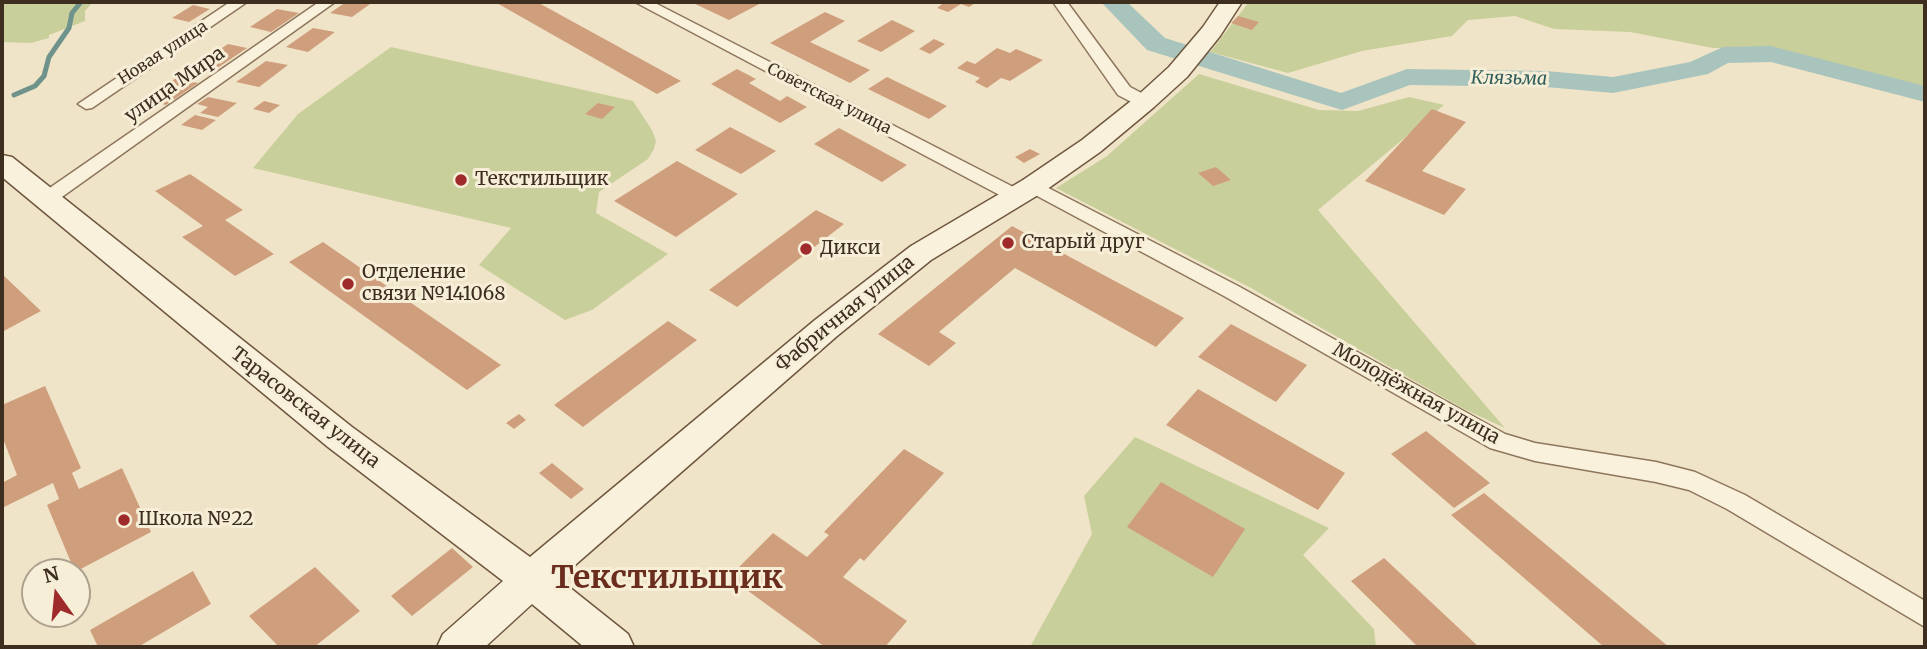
<!DOCTYPE html>
<meta charset="utf-8">
<style>
body{margin:0}
#map{position:relative;width:1927px;height:649px;overflow:hidden;background:#f0e4c8;font-family:Merriweather,serif}
canvas{display:block}
.frame{position:absolute;inset:0;border:4px solid #3d2e20;pointer-events:none}
.north{position:absolute;left:21px;top:558px;width:70px;height:70px;box-sizing:border-box;background:#f7eed8;border:2px solid #ada18e;border-radius:50%;rotate:345deg;font-size:19px;font-weight:700;line-height:28px;text-align:center;color:#3d2e20}
.north::after{content:'';display:block;margin:auto;width:24px;height:32px;background:#9e2a2b;clip-path:polygon(50% 0,100% 100%,50% 72%,0 100%)}
</style>
<div id="map">
<canvas width="1927" height="649"></canvas>
<div class="frame"></div>
<div class="north">N</div>
</div>
<script>
const g = document.querySelector('canvas').getContext('2d');
g.lineJoin = 'round';
function paint(path, color) {
  g.fillStyle = color;
  g.fill(path, 'evenodd');
}
function shape(rows) {
  const path = new Path2D();
  for (const r of rows) {
    path.moveTo(r[0], r[1]);
    for (let i = 2; i < r.length; i += 2) path.lineTo(r[i], r[i + 1]);
  }
  return path;
}
function trace(path, color, width, dash) {
  g.strokeStyle = color;
  g.lineWidth = width;
  g.lineCap = dash ? 'butt' : 'round';
  g.setLineDash(dash || []);
  g.stroke(path);
}
function label(font, color, halo, rows, align = 'center') {
  g.font = font + ' Merriweather,serif';
  g.lineWidth = 6;
  g.setLineDash([]);
  g.textBaseline = 'middle';
  g.strokeStyle = halo;
  g.fillStyle = color;
  for (const [text, x, y, turn = 0] of rows) {
    g.save();
    g.translate(x, y);
    g.rotate((+turn || 0) * Math.PI / 180);
    g.textAlign = isNaN(turn) ? turn : align;
    if (halo) g.strokeText(text, 0, 0);
    g.fillText(text, 0, 0);
    g.restore();
  }
}
const green = shape([
 [2,2,93,2,85,11,85,21,49,35,49,38,31,43,2,42],
 [1249,2,1925,2,1925,87,1769,48,1713,48,1630,32,1554,29,1515,16,1468,20,1452,36,1362,51,1288,73,1210,52],
 [391,47,633,101,652,130,656,141,654,149,648,159,599,192,596,213,668,254,592,310,565,320,479,265,511,228,253,168,298,114],
 [1199,74,1319,110,1358,111,1409,97,1444,105,1318,210,1505,428,1464,409,1251,288,1056,188,1107,156],
 [1135,437,1329,528,1303,555,1374,629,1376,647,1030,647,1092,534,1084,496]
]);
const stream = shape([
 [14,95,35,86,44,76,49,57,69,28,72,13,81,2]
]);
const river = shape([
 [1101,2,1127,2,1165,38,1341,93,1407,69,1546,71,1613,77,1690,62,1723,47,1771,46,1925,86,1925,102,1771,62,1728,63,1708,74,1613,93,1546,87,1410,85,1342,110,1147,50,1101,2]
]);
const building = shape([
 [346,2,373,2,352,17,330,13],
 [495,2,537,2,681,81,657,94],
 [691,2,763,2,729,20],
 [936,2,977,2,969,7,961,4,948,12,937,8,942,4],
 [193,5,210,9,189,22,172,18],
 [277,9,299,13,271,32,250,27],
 [825,12,845,21,810,42,870,70,850,83,770,43],
 [1238,16,1259,22,1252,30,1231,23],
 [892,20,915,31,881,52,857,41],
 [313,28,335,32,308,52,286,47],
 [934,39,945,44,930,54,919,49],
 [228,44,247,48,219,67,199,63],
 [997,48,1010,53,1016,49,1043,60,1010,81,1001,78,987,88,975,82,980,78,957,68,967,61,975,64],
 [266,61,288,65,259,87,236,82],
 [737,69,756,79,749,83,780,101,787,96,807,107,780,123,711,84],
 [887,77,947,106,929,119,868,89],
 [176,78,198,83,166,105,143,100],
 [208,97,237,103,218,117,200,113,208,107,197,104],
 [264,101,280,105,269,113,253,109],
 [598,103,615,107,602,119,585,114],
 [1432,109,1466,122,1422,171,1466,189,1444,215,1365,181],
 [195,115,216,120,202,130,181,125],
 [730,127,776,151,741,174,695,150],
 [839,128,907,165,882,182,814,144],
 [1030,149,1040,154,1024,163,1015,157],
 [677,161,738,194,676,237,614,201],
 [1216,167,1231,180,1213,186,1198,173],
 [190,174,243,210,225,220,274,254,235,276,182,237,203,226,155,191],
 [816,210,844,224,737,307,709,290],
 [1012,226,1184,318,1156,347,1015,268,939,332,956,343,929,366,878,334],
 [323,242,501,365,467,390,289,262],
 [2,274,41,311,2,332],
 [668,321,697,340,583,427,554,405],
 [1231,324,1307,365,1276,402,1198,357],
 [45,386,81,468,72,473,79,489,122,468,151,532,75,572,47,505,59,499,53,483,2,508,2,483,17,475,2,436,2,405],
 [1198,389,1345,473,1318,510,1166,425],
 [519,414,526,420,514,429,506,423],
 [1426,431,1490,483,1454,508,1391,454],
 [904,449,944,473,864,561,860,558,843,577,907,621,885,647,825,647,729,577,773,533,807,557,829,535,824,532],
 [552,463,584,489,571,499,539,473],
 [1161,482,1245,529,1213,577,1127,527],
 [1484,493,1669,647,1604,647,1451,515],
 [452,548,473,567,412,616,391,596],
 [1384,558,1479,647,1418,647,1351,581],
 [315,567,360,611,314,647,279,647,249,616],
 [193,571,211,604,138,647,98,647,90,630]
]);
const street = shape([
 [230,2,247,2,92,108,86,109,78,104,230,2],
 [319,2,335,2,52,204,38,204,36,200,38,196,319,2],
 [635,2,653,2,1023,192,1025,196,1016,202,1009,200,635,2],
 [1053,2,1067,2,1130,87,1151,98,1153,102,1151,106,1139,106,1118,95,1053,2],
 [1033,180,1238,286,1505,434,1535,443,1656,462,1695,472,1745,495,1925,601,1925,627,1727,509,1689,490,1656,482,1535,461,1490,448,1224,296,1026,190,1024,186,1033,180]
]);
const secondary = shape([
 [1220,2,1242,2,1220,36,1187,77,1154,107,1100,152,1043,192,931,260,837,336,559,579,628,634,634,647,584,647,532,604,485,647,437,647,443,634,503,581,328,447,2,177,2,155,12,157,352,427,530,557,815,320,911,246,1023,180,1082,140,1136,97,1169,67,1203,27,1220,2]
]);
const markers = [
 [461,180,7,"#9e2a2b"],
 [1008,243,7,"#9e2a2b"],
 [806,249,7,"#9e2a2b"],
 [348,284,7,"#9e2a2b"],
 [124,520,7,"#9e2a2b"]
];
const farStreetnames = [
 ["Новая улица",163,53,-33],
 ["Советская улица",829,99,27]
];
const farWaternames = [
 ["Клязьма",1509,79,1]
];
const streetNames = [
 ["улица Мира",175,85,-35],
 ["Фабричная улица",845,314,-39],
 ["Молодёжная улица",1416,394,29],
 ["Тарасовская улица",305,408,38]
];
const poiNames = [
 ["Текстильщик",475,180],
 ["Старый друг",1022,243],
 ["Дикси",820,249],
 ["Отделение",362,273],
 ["связи №141068",362,295],
 ["Школа №22",138,520]
];
const nearDistrictnames = [
 ["Текстильщик",667,579]
];
paint(green, '#c9cf9b');
trace(stream, '#6f938a', 5);
paint(river, '#a9c4bc');
paint(building, '#cf9f7d');
trace(street, '#8d765c', 3);
trace(secondary, '#6f573f', 3);
paint(street, '#faf1dc');
paint(secondary, '#faf1dc');
for (const [x, y, r, color] of markers) {
  const dot = new Path2D();
  dot.arc(x, y, r, 0, 2 * Math.PI);
  g.fillStyle = color;
  g.fill(dot);
  trace(dot, '#f7eed8', 2.5);
}
label('16px', '#3d2e20', '#f7eed8', farStreetnames);
label('italic 18px', '#2f5d5a', '#f7eed8', farWaternames);
label('19px', '#3d2e20', '#f7eed8', streetNames);
label('19px', '#3d2e20', '#f7eed8', poiNames, 'left');
label('bold 32px', '#6b2e1e', '#f7eed8', nearDistrictnames);
</script>
